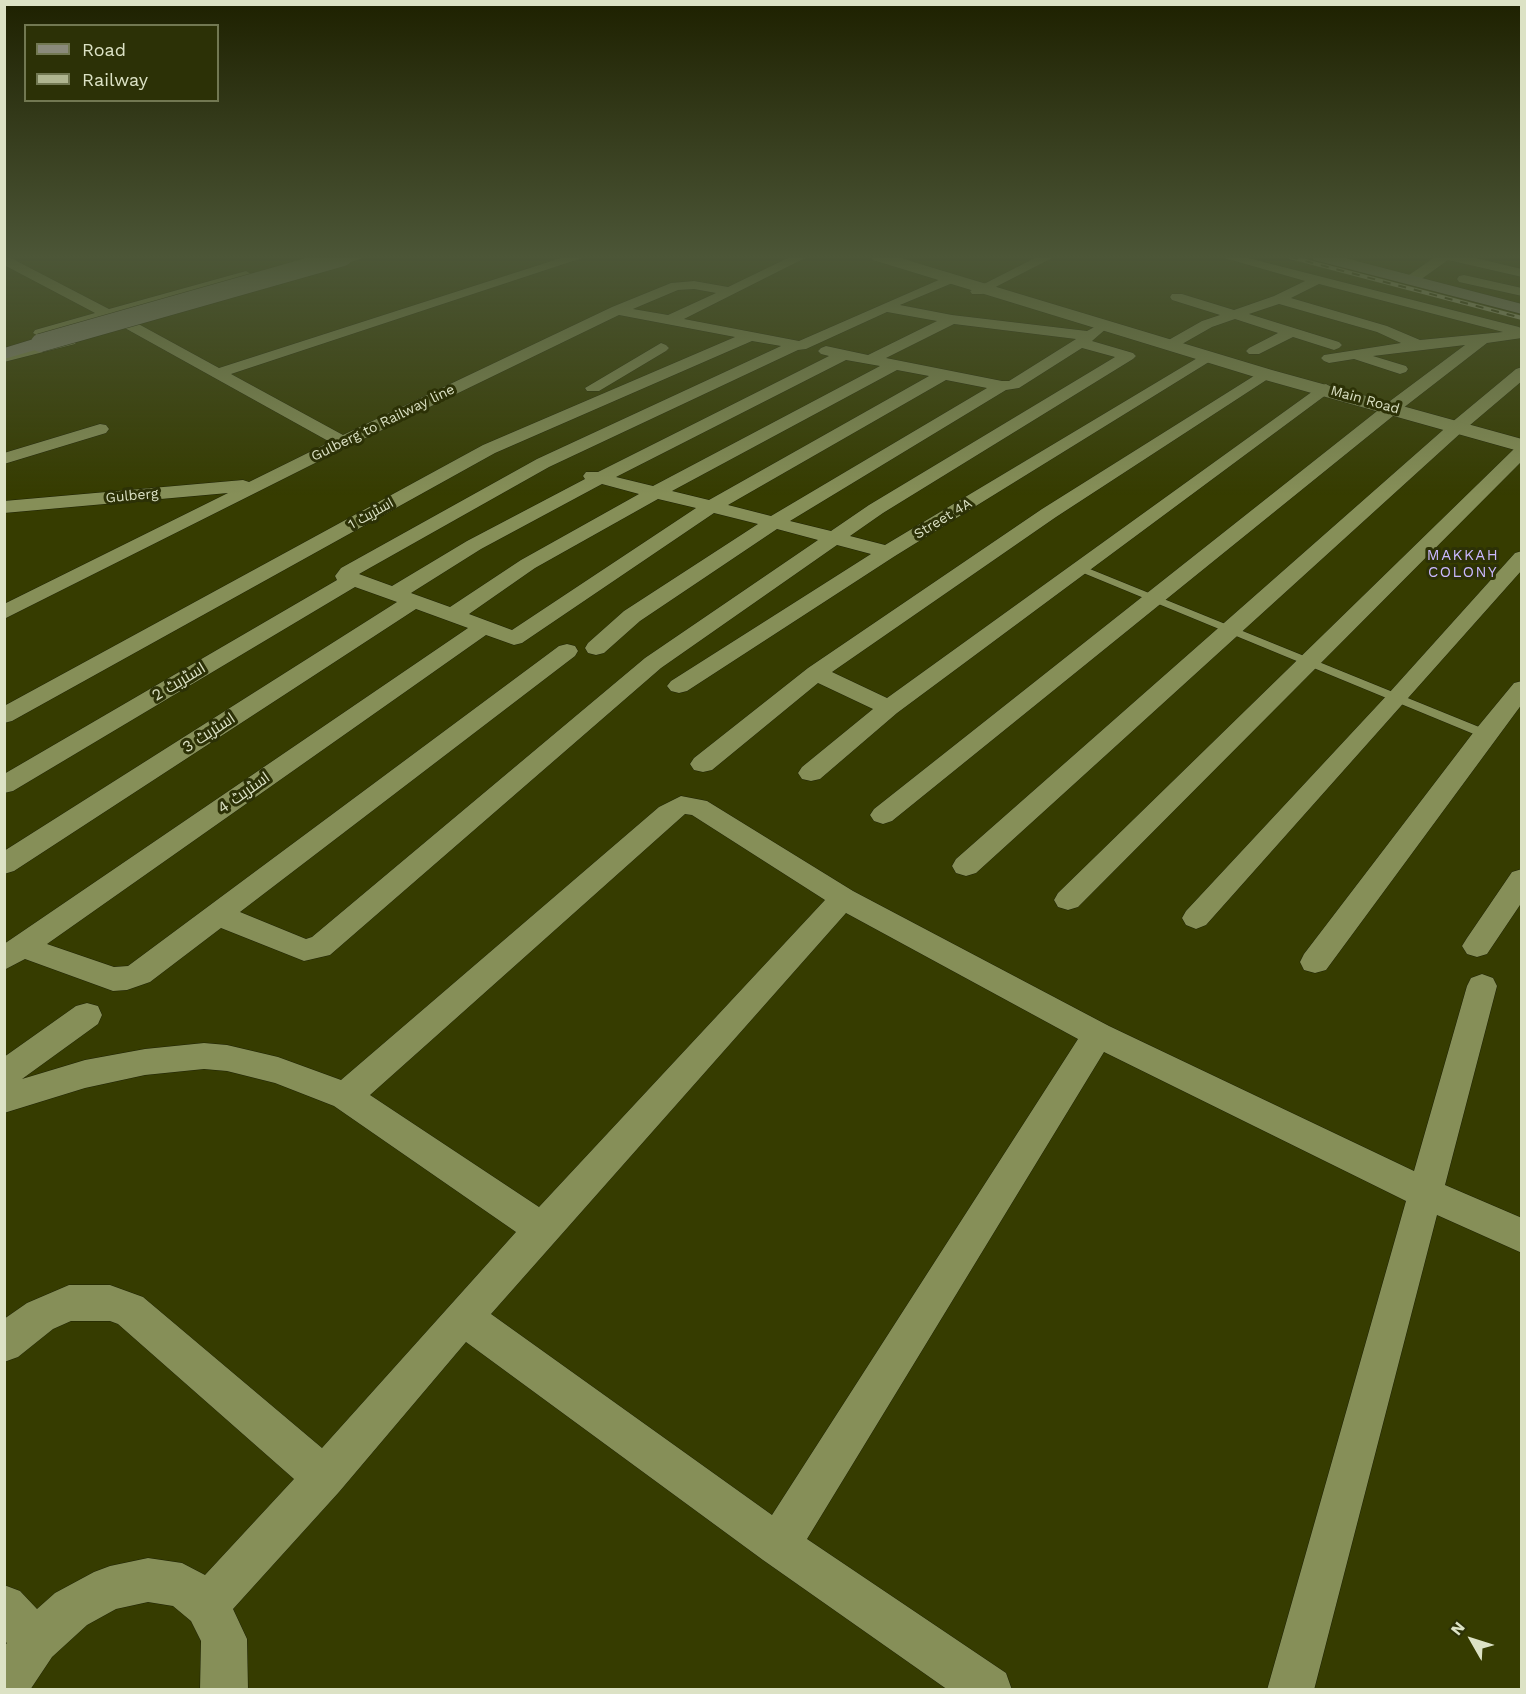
<!DOCTYPE html>
<meta charset="utf-8">
<style>
body{margin:0}
#map{position:relative;width:1526px;height:1694px;overflow:hidden;background:#363c00;font-family:"Work Sans",sans-serif}
canvas{display:block}
.frame{position:absolute;inset:0;border:6px solid #dce2c5;pointer-events:none}
.legend{position:absolute;left:24px;top:24px;width:195px;height:78px;box-sizing:border-box;background:#2c3106;border:2px solid #727852;margin:0;padding:8px 10px;list-style:none;font-size:18px;color:#dce2c5}
.legend li{display:flex;align-items:center;gap:12px;height:30px}
.legend b{width:30px;border:2px solid #727852}
.north{position:absolute;left:1442px;top:1610px;width:60px;height:60px;-webkit-text-stroke:4px #2c3106;paint-order:stroke;rotate:309deg;font-size:16px;font-weight:700;line-height:24px;text-align:center;color:#dce2c5}
.north::after{content:'';display:block;margin:auto;width:21px;height:27px;background:#dce2c5;clip-path:polygon(50% 0,100% 100%,50% 72%,0 100%)}
</style>
<div id="map">
<canvas width="1526" height="1694"></canvas>
<div class="frame"></div>
<ul class="legend">
<li><b style="height:8px;background:#8a8a7b"></b>Road</li>
<li><b style="height:8px;background:#afb590"></b>Railway</li>
</ul>
<div class="north">N</div>
</div>
<script>
const g = document.querySelector('canvas').getContext('2d');
g.lineJoin = 'round';
function shape(rows) {
  const path = new Path2D();
  for (const r of rows) {
    path.moveTo(r[0], r[1]);
    for (let i = 2; i < r.length; i += 2) path.lineTo(r[i], r[i + 1]);
  }
  return path;
}
function trace(path, color, width, dash) {
  g.strokeStyle = color;
  g.lineWidth = width;
  g.lineCap = dash ? 'butt' : 'round';
  g.setLineDash(dash || []);
  g.stroke(path);
}
function paint(path, color) {
  g.fillStyle = color;
  g.fill(path, 'evenodd');
}
function label(font, color, halo, rows, align = 'center') {
  g.font = font + ' "Work Sans",Cairo,sans-serif';
  g.lineWidth = 6;
  g.setLineDash([]);
  g.textBaseline = 'middle';
  g.strokeStyle = halo;
  g.fillStyle = color;
  for (const [text, x, y, turn = 0] of rows) {
    g.save();
    g.translate(x, y);
    g.rotate((+turn || 0) * Math.PI / 180);
    g.textAlign = isNaN(turn) ? turn : align;
    if (halo) g.strokeText(text, 0, 0);
    g.fillText(text, 0, 0);
    g.restore();
  }
}
const service = shape([
 [1080,565,1489,731,1491,734,1485,738,1481,737,1076,570,1075,568,1080,565]
]);
const minor = shape([
 [4,257,9,257,109,309,246,271,253,275,251,278,40,337,33,333,35,330,95,313,4,265,4,257],
 [344,257,365,257,317,274,310,270,312,267,344,257],
 [564,257,585,257,231,374,343,435,612,307,671,283,694,281,728,287,790,257,807,257,684,319,799,341,950,275,955,276,957,279,955,282,900,305,952,315,1087,331,1100,324,1107,328,1092,341,1133,353,1136,356,1133,359,883,513,850,536,885,545,1204,354,1214,354,1217,357,895,556,687,691,679,693,671,691,667,686,671,681,871,554,837,545,661,668,330,955,304,961,221,928,150,982,127,990,113,991,25,959,4,970,4,944,468,628,416,609,14,871,4,874,4,851,397,602,355,587,13,791,4,793,4,774,337,580,335,576,341,568,537,459,781,346,752,341,495,453,12,721,4,723,4,706,483,445,735,337,619,315,349,446,4,619,4,604,228,493,4,513,4,501,243,480,249,482,330,442,123,327,121,324,123,321,133,321,219,368,564,257],
 [694,289,716,293,668,315,633,309,678,290,694,289],
 [887,312,937,321,868,355,826,346,821,348,818,351,821,354,829,356,598,472,586,472,583,476,585,479,467,541,392,586,359,574,549,467,798,350,806,349,887,312],
 [954,324,1076,339,1009,381,1002,381,886,358,954,324],
 [1082,348,1115,357,869,505,831,531,790,521,1006,390,1019,388,1082,348],
 [846,360,880,366,653,486,616,477,846,360],
 [897,370,929,376,709,500,672,491,897,370],
 [946,380,987,388,771,516,728,505,946,380],
 [602,484,639,494,521,560,450,607,411,593,481,549,602,484],
 [658,499,696,508,512,630,469,614,535,568,658,499],
 [714,513,758,524,624,611,588,643,585,648,588,653,596,655,604,653,640,621,777,529,818,540,645,658,312,937,306,939,240,912,575,656,578,651,575,646,567,644,559,646,128,966,114,967,47,944,486,635,514,645,522,643,714,513],
 [1037,257,1054,257,982,294,972,294,970,291,1037,257],
 [1221,257,1244,257,1519,327,1522,329,1522,338,1487,343,1398,412,892,821,883,824,874,821,870,815,874,809,1386,404,1465,345,1373,356,1406,366,1408,369,1406,372,1400,374,1354,359,1329,363,1324,361,1321,358,1324,355,1401,343,1377,332,1279,304,1249,314,1339,342,1342,345,1339,348,1334,350,1293,337,1259,354,1249,354,1246,351,1249,348,1278,333,1235,319,1212,327,1175,348,1165,348,1162,345,1165,342,1202,321,1220,315,1172,300,1170,297,1172,294,1182,294,1234,310,1274,296,1305,281,1221,257],
 [1319,284,1503,332,1420,340,1387,326,1291,298,1319,284],
 [1435,257,1471,257,1522,269,1522,277,1448,260,1416,283,1406,283,1404,280,1406,277,1435,257],
 [1464,275,1522,288,1522,296,1459,282,1457,279,1459,276,1464,275],
 [70,337,75,338,77,341,75,344,4,362,4,353,70,337],
 [661,343,666,345,669,348,666,351,599,391,587,391,585,388,661,343],
 [1522,367,1522,381,1463,431,976,873,966,876,956,873,952,866,956,859,1451,423,1516,369,1522,367],
 [1265,369,1273,374,1271,377,1056,517,832,672,887,698,1320,386,1326,384,1334,389,897,713,820,779,811,781,802,779,798,773,802,767,873,709,818,683,712,770,703,772,694,770,690,764,694,758,808,668,1042,509,1265,369],
 [100,424,106,425,109,429,106,433,4,464,4,453,100,424],
 [1522,446,1522,461,1078,907,1068,910,1058,907,1054,900,1058,893,1516,447,1522,446],
 [1522,551,1522,570,1206,925,1196,929,1186,925,1182,918,1186,911,1389,693,1515,553,1522,551],
 [1522,681,1522,704,1326,970,1315,973,1304,970,1300,962,1304,954,1476,729,1514,683,1522,681],
 [681,796,707,801,853,891,1109,1026,1414,1171,1467,986,1471,978,1482,974,1493,978,1497,986,1445,1185,1522,1218,1522,1253,1437,1215,1314,1690,1267,1690,1406,1201,1104,1052,807,1539,1006,1673,1012,1690,948,1690,763,1560,466,1342,339,1492,233,1609,247,1639,248,1690,200,1690,201,1641,191,1621,173,1606,148,1602,116,1609,87,1625,52,1657,30,1690,4,1690,4,1646,7,1643,4,1641,4,1585,20,1591,37,1609,55,1593,94,1572,110,1566,148,1558,182,1563,205,1575,294,1479,118,1324,110,1321,71,1321,53,1329,18,1357,4,1362,4,1319,27,1303,69,1285,110,1285,143,1297,322,1448,516,1232,334,1106,275,1083,227,1071,204,1069,145,1075,85,1088,4,1113,4,1057,76,1006,87,1003,98,1006,102,1015,98,1024,22,1079,85,1060,145,1049,204,1043,227,1045,278,1057,341,1080,659,807,681,796],
 [685,814,692,815,825,900,539,1207,370,1095,685,814],
 [846,913,1078,1039,772,1515,491,1314,846,913],
 [1522,869,1522,902,1487,954,1477,957,1467,954,1462,946,1467,938,1512,872,1522,869]
]);
const tertiary = shape([
 [871,257,897,257,1272,370,1522,439,1522,452,1258,378,873,260,871,257]
]);
const secondary = shape([
 [1312,257,1341,257,1522,304,1522,314,1314,260,1312,257],
 [40,337,46,339,49,343,46,347,4,359,4,348,40,337]
]);
const rail = shape([
 [1290,257,1522,318]
]);
const secondaryBridge = shape([
 [40,343,343,257]
]);
const farStreetnames = [
 ["Main Road",1365,400,16],
 ["Gulberg to Railway line",383,423,-26],
 ["Gulberg",132,496,-5],
 ["اسٹریٹ 1",371,514,-29],
 ["Street 4A",943,519,-31]
];
const farNeighbourhoodnames = [
 ["MAKKAH",1463,556],
 ["COLONY",1463,573]
];
const streetNames = [
 ["اسٹریٹ 2",179,682,-31],
 ["اسٹریٹ 3",209,733,-33],
 ["اسٹریٹ 4",244,793,-35]
];
trace(service, '#1e2205', 1);
trace(minor, '#1e2205', 1);
trace(tertiary, '#1e2205', 1);
trace(secondary, '#1e2205', 1);
paint(service, '#868f58');
paint(minor, '#868f58');
paint(tertiary, '#868f58');
paint(secondary, '#8a8a7b');
trace(rail, '#afb590', 4);
trace(rail, '#2c3106', 2, [8]);
trace(secondaryBridge, '#1e2205', 19, []);
trace(secondaryBridge, '#8a8a7b', 18);
const sky = g.createLinearGradient(0, 0, 0, 495);
sky.addColorStop(0, '#1e2100');
sky.addColorStop(0.52, '#4c5637');
sky.addColorStop(1, '#4c563700');
g.fillStyle = sky;
g.fillRect(0, 0, 1526, 495);
label('14px', '#dce2c5', '#2c3106', farStreetnames);
g.letterSpacing = '1.5px';
label('15px', '#cab8ff', '#2c3106', farNeighbourhoodnames);
g.letterSpacing = '0px';
label('16px', '#dce2c5', '#2c3106', streetNames);
</script>
